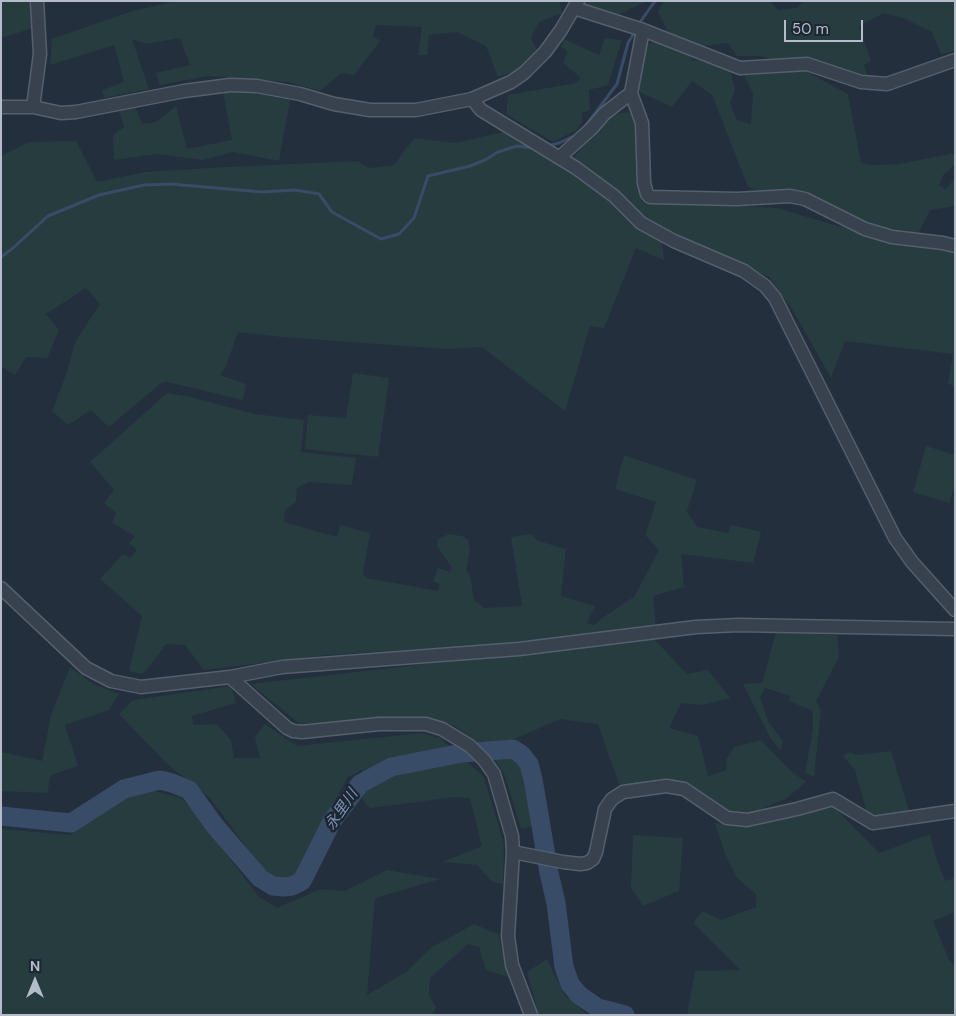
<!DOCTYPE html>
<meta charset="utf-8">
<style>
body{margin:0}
#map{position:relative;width:956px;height:1016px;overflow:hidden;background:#242f3e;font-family:"DM Sans",sans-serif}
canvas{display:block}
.frame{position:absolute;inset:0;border:2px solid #b4bcc9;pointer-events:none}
.north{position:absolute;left:10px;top:956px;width:50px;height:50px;-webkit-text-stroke:4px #1d2633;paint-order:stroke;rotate:0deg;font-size:14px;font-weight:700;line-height:20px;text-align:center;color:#b4bcc9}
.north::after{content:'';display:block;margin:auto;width:18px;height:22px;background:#b4bcc9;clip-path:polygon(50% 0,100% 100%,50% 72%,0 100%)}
.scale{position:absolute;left:784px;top:20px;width:79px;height:22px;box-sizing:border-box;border:2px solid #b4bcc9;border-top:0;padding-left:6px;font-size:15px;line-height:18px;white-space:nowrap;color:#b4bcc9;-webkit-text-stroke:4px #1d2633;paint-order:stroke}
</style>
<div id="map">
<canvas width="956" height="1016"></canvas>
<div class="frame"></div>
<div class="north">N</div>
<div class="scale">50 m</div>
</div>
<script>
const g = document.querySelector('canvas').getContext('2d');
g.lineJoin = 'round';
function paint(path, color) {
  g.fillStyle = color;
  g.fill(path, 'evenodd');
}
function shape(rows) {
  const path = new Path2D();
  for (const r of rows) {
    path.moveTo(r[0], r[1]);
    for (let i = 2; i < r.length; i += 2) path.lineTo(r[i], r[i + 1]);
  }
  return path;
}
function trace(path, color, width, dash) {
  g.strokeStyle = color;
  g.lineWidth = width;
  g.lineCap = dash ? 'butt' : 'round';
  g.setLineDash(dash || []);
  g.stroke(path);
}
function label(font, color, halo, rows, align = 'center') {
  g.font = font + ' "DM Sans","Noto Sans JP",sans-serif';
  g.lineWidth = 5;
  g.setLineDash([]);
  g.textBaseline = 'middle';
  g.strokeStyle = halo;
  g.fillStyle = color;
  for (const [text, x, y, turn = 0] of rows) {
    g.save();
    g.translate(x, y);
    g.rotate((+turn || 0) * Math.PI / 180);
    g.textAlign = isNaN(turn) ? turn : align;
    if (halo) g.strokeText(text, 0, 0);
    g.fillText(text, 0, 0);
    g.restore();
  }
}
const green = shape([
 [1,1,32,1,33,28,1,38],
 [177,1,559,1,562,13,539,22,531,38,537,50,515,71,498,77,486,46,457,32,429,35,427,55,418,55,422,27,376,25,373,36,380,41,354,75,341,73,320,91,288,82,209,76,160,85,156,73,190,65,180,38,146,44,132,39,149,89,104,98,102,90,124,82,114,45,50,65,52,39,132,11],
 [584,1,647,1,615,16,582,3],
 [664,1,770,1,778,10,797,8,803,1,955,1,955,51,941,54,932,32,903,18,884,13,859,26,871,61,864,65,869,78,808,57,769,59,761,56,737,56,728,43,697,47,669,35,658,11],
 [605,38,622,40,608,85,589,90,590,110,582,113,582,123,577,130,553,142,506,114,508,95,576,83,581,78,563,63,568,51,561,47,564,39,599,55],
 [658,41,690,55,692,61,701,60,730,70,735,90,730,103,737,120,751,124,753,94,744,75,805,71,848,94,861,163,872,165,899,164,955,153,955,165,943,175,939,186,946,189,955,178,955,206,930,210,918,234,880,229,805,194,760,191,748,187,712,95,692,81,672,107,637,91,646,44],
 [223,93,257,93,290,100,279,161,233,152,203,160,157,154,114,160,113,135,124,127,119,110,135,106,142,124,156,122,176,106,187,149,232,140],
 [631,112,640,120,641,201,777,208,903,245,942,249,955,254,955,386,948,384,953,354,845,341,831,378,792,309,769,277,673,232,662,245,664,260,636,248,604,328,590,326,565,411,482,347,446,349,282,337,238,332,226,366,220,375,246,384,243,400,167,382,161,383,109,427,91,410,68,425,52,411,67,372,76,340,100,304,86,288,46,314,59,330,47,358,26,357,15,375,1,366,1,156,29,142,76,141,97,182,145,172,226,167,358,161,369,168,394,165,414,138,456,143,503,132,559,165,573,158,607,119,620,113],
 [353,373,389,378,378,457,305,449,308,415,346,418],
 [167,393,186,396,255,414,304,420,301,452,356,458,352,485,309,482,297,488,296,502,285,510,284,522,337,537,340,525,370,533,363,574,367,578,438,591,440,584,433,581,438,568,450,572,452,568,437,546,438,539,449,534,462,536,468,540,470,551,466,570,470,575,474,600,484,608,522,606,511,537,531,534,538,541,566,549,561,596,595,606,587,623,594,625,605,616,634,597,659,550,645,535,656,502,615,489,624,455,697,480,687,511,697,527,728,533,731,525,761,532,753,563,681,554,684,587,653,596,656,628,538,642,327,655,204,670,185,645,166,644,150,666,142,674,129,671,142,616,100,579,123,554,130,558,137,550,129,543,135,536,112,523,116,513,104,503,114,490,90,462],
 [926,446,955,455,955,484,949,503,913,492],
 [776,632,837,635,839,657,816,701,821,710,814,777,805,773,813,729,813,711,789,701,790,696,765,688,760,697,768,721,783,741,781,750,771,739,743,684,762,683],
 [653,638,687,674,708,670,730,698,703,705,681,703,669,728,698,736,708,776,727,770,726,760,734,747,761,740,791,771,806,782,787,798,751,814,729,814,674,780,620,787,598,724,560,719,512,740,513,755,521,763,534,826,521,829,504,773,484,746,455,726,419,719,320,726,301,725,251,684],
 [70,667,93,684,119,694,109,710,65,725,78,766,51,775,47,793,1,791,1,752,42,761,51,715],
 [231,686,236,703,192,716,193,725,217,724,231,740,234,758,260,758,255,737,265,724,297,746,421,733,440,738,484,777,504,844,503,884,492,882,477,865,443,862,482,846,470,798,456,797,370,808,363,800,362,770,348,777,300,864,295,878,281,880,262,868,210,798,167,764,119,714,133,700],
 [891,751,910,814,875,819,867,813,855,770,843,756,850,752,855,755],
 [155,791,181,798,198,816,258,896,277,908,321,889,345,891,387,870,440,879,375,898,367,995,406,972,432,947,474,924,498,934,509,977,486,970,479,947,468,944,430,978,429,995,436,1007,432,1015,1,1015,1,829,70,835,105,807,132,795],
 [832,805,879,853,930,834,935,855,945,881,955,878,955,912,933,921,949,960,955,965,955,1015,687,1015,695,971,740,970,693,923,702,911,721,920,756,907,756,894,737,878,726,856,715,823,741,825],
 [633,835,683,838,679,891,643,906,631,888],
 [547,959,564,994,588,1015,539,1015,527,972]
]);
const stream = shape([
 [638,25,655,1],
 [584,128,617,84,628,43,635,31],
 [547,146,559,143,576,135],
 [1,257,13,248,48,216,99,195,144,185,171,184,262,192,295,190,319,194,332,212,381,239,399,234,414,218,428,176,470,166,485,160,498,152,517,146,533,148]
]);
const river = shape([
 [1,816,71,823,124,789,160,780,172,783,189,790,215,826,260,878,273,886,283,887,292,886,302,881,332,821,360,784,391,767,462,753,513,749,522,755,529,764,533,779,549,873,556,903,564,967,570,984,579,995,598,1008,625,1015]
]);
const street = shape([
 [574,8,643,30,740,68,807,64,861,82,887,84,955,60],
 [643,30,631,93,642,123,644,183,647,194,650,197,737,199,790,196,805,199,865,229,892,237,943,243,955,246],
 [472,99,481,110,576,168,614,196,641,223,674,241,744,271,765,286,775,298,895,538,912,562,955,610],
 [1,107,33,107,61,113,76,112,184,91,230,85,257,86,300,94,334,104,370,110,416,110,472,99,511,82,524,73,545,52,561,30,578,1],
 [33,107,40,54,37,1],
 [560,157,592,128,604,114,631,93],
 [1,588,86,668,111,681,141,687,230,677,282,667,519,649,696,627,738,625,955,629],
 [230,677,287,728,293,731,302,732,379,724,426,724,442,729,470,746,484,760,494,774,512,836,513,852,508,936,512,965,531,1015],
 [513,852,563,862,580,864,587,863,593,859,596,852,605,809,612,799,623,792,666,786,684,789,727,818,738,819,747,820,797,809,833,799,873,823,955,811]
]);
const waterNames = [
 ["永里川",342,810,-56]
];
paint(green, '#263c3f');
trace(stream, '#394c67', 3);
trace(river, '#394c67', 19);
trace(street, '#565f6c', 15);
trace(street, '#38414e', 12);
label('italic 15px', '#7c92b1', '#1d2633', waterNames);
</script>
